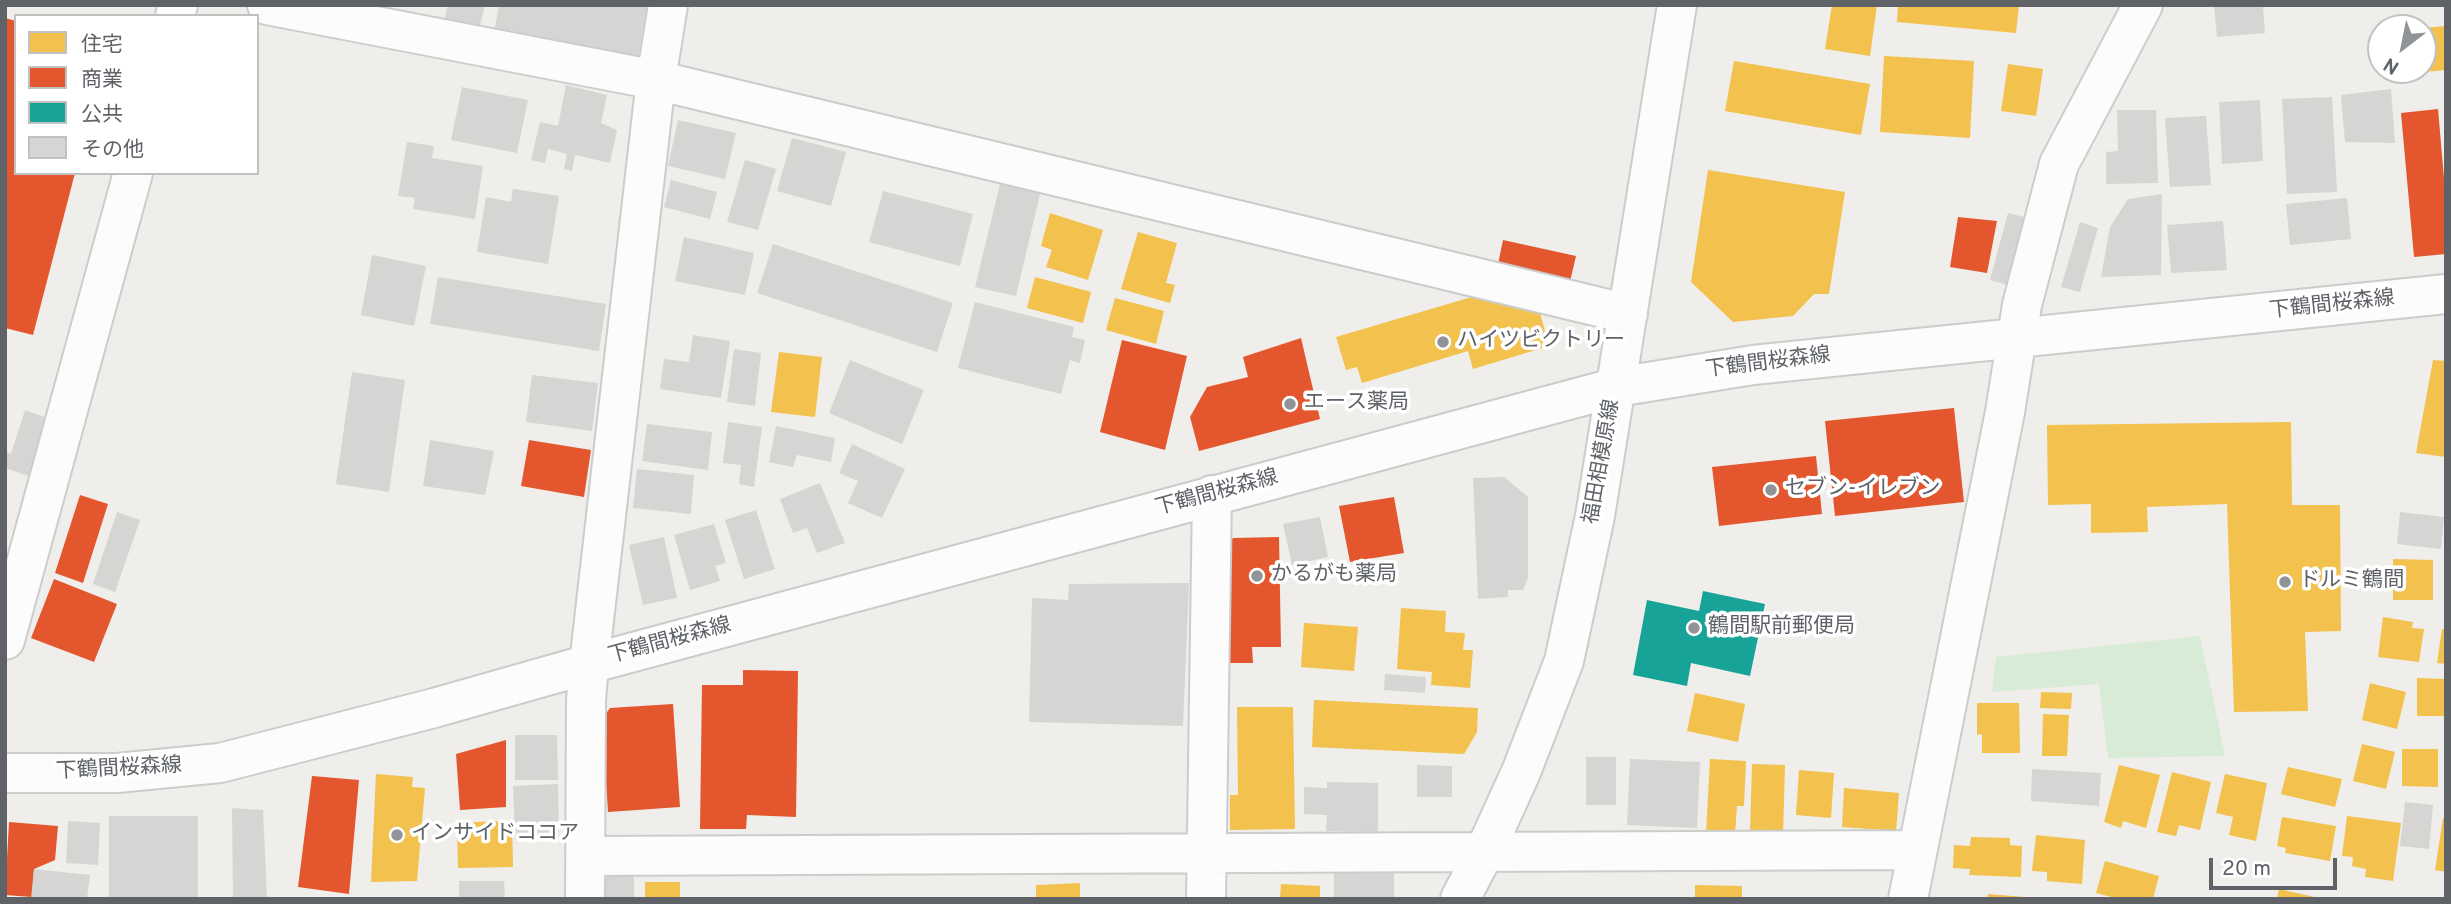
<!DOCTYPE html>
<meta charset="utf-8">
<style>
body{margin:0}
#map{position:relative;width:2451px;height:904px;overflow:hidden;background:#efeeea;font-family:Overpass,"Noto Sans JP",sans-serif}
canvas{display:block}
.frame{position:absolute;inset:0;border:7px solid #5f6368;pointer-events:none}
.legend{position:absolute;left:14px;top:14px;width:245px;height:161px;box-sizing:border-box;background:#fff;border:2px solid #bfc1c3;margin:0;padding:9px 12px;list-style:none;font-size:21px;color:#5f6368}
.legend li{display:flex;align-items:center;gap:14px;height:35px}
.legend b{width:35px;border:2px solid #bfc1c3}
.north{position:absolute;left:2367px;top:14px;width:70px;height:70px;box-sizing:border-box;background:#fff;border:2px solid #bfc1c3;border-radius:50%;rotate:212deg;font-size:19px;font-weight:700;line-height:28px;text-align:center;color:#5f6368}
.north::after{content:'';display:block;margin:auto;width:24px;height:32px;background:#919496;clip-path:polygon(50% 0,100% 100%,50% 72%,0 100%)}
.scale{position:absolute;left:2209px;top:858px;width:128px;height:32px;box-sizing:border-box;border:4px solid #5f6368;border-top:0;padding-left:9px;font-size:21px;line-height:24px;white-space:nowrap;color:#5f6368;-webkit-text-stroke:5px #fff;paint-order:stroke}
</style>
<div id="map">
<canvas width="2451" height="904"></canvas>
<div class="frame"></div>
<ul class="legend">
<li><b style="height:19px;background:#f2c14e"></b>住宅</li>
<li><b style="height:19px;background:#e4572e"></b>商業</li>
<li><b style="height:19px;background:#17a398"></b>公共</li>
<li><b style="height:19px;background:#d6d5d3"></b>その他</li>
</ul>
<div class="north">N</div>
<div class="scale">20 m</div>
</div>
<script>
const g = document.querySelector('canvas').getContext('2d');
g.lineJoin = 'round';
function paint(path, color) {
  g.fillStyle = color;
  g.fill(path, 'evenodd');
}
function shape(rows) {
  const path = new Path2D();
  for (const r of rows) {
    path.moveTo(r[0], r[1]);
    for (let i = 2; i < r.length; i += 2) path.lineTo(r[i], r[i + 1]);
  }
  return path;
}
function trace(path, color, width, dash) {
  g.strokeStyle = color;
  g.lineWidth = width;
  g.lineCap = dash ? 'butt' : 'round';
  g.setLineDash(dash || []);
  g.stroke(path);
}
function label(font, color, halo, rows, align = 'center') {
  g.font = font + ' Overpass,"Noto Sans JP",sans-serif';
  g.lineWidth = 7;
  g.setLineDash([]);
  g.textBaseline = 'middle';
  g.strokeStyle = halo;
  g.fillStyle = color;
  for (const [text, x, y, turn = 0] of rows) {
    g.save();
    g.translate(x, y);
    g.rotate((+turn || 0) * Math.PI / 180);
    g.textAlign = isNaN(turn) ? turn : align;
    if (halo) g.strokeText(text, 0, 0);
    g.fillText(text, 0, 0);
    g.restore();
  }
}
const green = shape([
 [2200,636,2225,756,2108,758,2099,684,1992,692,1996,657]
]);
const homes = shape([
 [1832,5,1877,5,1870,56,1825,49],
 [1898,5,2019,5,2016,33,1897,22],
 [2446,26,2446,70,2391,75,2391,70,2423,70,2423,28],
 [1884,56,1974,61,1970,138,1880,132],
 [1734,61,1870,84,1861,135,1725,111],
 [2008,64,2043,69,2036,116,2001,111],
 [1708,170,1845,192,1829,294,1814,294,1793,316,1733,322,1691,282],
 [1050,213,1103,230,1088,280,1046,267,1052,250,1041,246],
 [1138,232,1177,243,1166,283,1175,285,1170,303,1121,289],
 [1035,277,1091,292,1083,323,1027,308],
 [1475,296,1540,313,1549,346,1473,369,1468,351,1362,383,1357,367,1346,370,1336,337],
 [1115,298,1164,311,1156,344,1106,330],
 [779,352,822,357,815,417,771,412],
 [2433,360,2446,361,2446,457,2416,453],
 [2291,422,2292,505,2340,505,2341,631,2305,632,2308,711,2234,712,2227,504,2147,507,2148,532,2091,533,2091,504,2048,505,2047,425],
 [2393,559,2433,560,2433,600,2393,600],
 [1401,608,1446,611,1445,632,1465,633,1463,650,1473,650,1470,688,1431,685,1432,672,1397,669],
 [2383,617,2413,622,2412,628,2424,629,2419,662,2378,657],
 [1304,623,1358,627,1354,671,1301,667],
 [2442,629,2446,629,2446,664,2437,663],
 [2417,678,2446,679,2446,716,2417,716],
 [2370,683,2406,692,2397,729,2362,720],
 [2041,692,2072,693,2071,709,2040,708],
 [1695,693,1745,704,1738,742,1687,731],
 [1314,700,1478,708,1477,732,1464,754,1312,747],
 [1977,703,2019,703,2020,753,1982,753,1982,734,1977,735],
 [1237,707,1293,707,1295,829,1230,830,1230,795,1238,795],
 [2043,714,2069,715,2067,756,2042,756],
 [2362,744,2395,752,2386,789,2353,781],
 [2402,749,2438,749,2438,787,2402,786],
 [1710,759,1746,761,1744,806,1737,806,1735,835,1706,834],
 [1752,764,1785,765,1783,836,1750,834],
 [2119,765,2160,775,2146,828,2123,821,2121,828,2104,822],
 [2288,767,2342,779,2335,807,2281,794],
 [1799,770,1834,773,1831,818,1796,815],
 [2172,772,2211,782,2200,830,2179,825,2176,836,2157,832],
 [376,774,413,777,412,787,425,788,417,881,371,882],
 [2225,774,2267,783,2256,841,2229,835,2233,817,2216,813],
 [1844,788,1899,793,1896,831,1842,827],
 [2347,816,2401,823,2393,881,2365,877,2366,869,2352,866,2353,857,2342,856],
 [2282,817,2336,826,2330,861,2285,853,2286,848,2277,846],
 [2443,818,2446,818,2446,872,2435,870],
 [512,821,513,867,458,868,457,832,474,832,474,822],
 [2036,835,2085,840,2082,884,2047,881,2047,872,2032,871],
 [1971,837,2010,838,2010,845,2022,846,2021,877,1969,875,1970,869,1953,868,1954,845,1970,846],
 [2105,861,2159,876,2153,899,2119,899,2096,893],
 [645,882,680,882,680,899,645,899],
 [1080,883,1080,899,1036,899,1036,885],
 [1281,884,1320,886,1320,899,1280,899],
 [1695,885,1742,886,1742,899,1695,899],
 [2279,889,2319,898,2319,899,2277,899],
 [1988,894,2025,897,2024,899,1987,899]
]);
const shops = shape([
 [5,18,16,21,16,173,75,173,33,335,5,328],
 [2438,109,2446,201,2446,254,2414,257,2401,113],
 [1958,217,1997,221,1987,273,1950,267],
 [1503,240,1576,256,1568,290,1496,274],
 [1301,338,1320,419,1199,451,1190,417,1207,387,1248,377,1243,357],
 [1122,340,1187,356,1165,450,1100,432],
 [1954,408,1964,502,1835,516,1825,421],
 [529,440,591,450,584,497,521,486],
 [1816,456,1822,514,1719,526,1712,467],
 [80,495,108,504,83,583,55,573],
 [1394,497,1404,553,1350,562,1339,506],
 [1279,537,1281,647,1252,647,1253,663,1227,663,1225,545,1233,538],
 [54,579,117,604,94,662,31,638],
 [743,670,798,671,796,817,747,815,746,829,700,829,702,685,743,685],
 [673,704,680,807,608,812,602,719,610,708],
 [506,740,506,807,460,810,456,754],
 [312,776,359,780,349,894,298,887],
 [9,822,58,826,55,860,34,869,32,897,5,895]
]);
const public = shape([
 [1703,591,1765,604,1750,676,1691,663,1687,686,1633,675,1647,600,1699,611]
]);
const building = shape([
 [448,5,485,5,479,29,444,21],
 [499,5,647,5,638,59,494,33],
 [2214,5,2263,5,2265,33,2217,37],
 [566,85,607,95,601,123,617,130,610,163,575,155,572,171,564,169,567,154,548,149,545,163,531,160,540,122,558,126],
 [462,87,528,100,517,153,451,140],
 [2391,89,2395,143,2345,142,2341,95],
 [2332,97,2337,192,2287,194,2282,99],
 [2260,100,2263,161,2222,164,2219,102],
 [2117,110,2156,110,2158,183,2106,184,2106,152,2118,151],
 [2206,116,2211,185,2170,187,2165,118],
 [678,120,736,133,725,179,668,166],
 [792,138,846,152,831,206,777,191],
 [407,142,434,146,432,158,483,166,475,219,413,209,415,198,398,196],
 [745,160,776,169,758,230,727,222],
 [671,180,717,192,710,219,664,207],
 [1000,184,1040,194,1016,296,975,287],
 [513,189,559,196,548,264,477,252,486,197,511,202],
 [883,191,973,214,960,266,869,242],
 [2162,194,2161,275,2101,277,2110,227,2128,199],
 [2347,198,2351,239,2290,245,2286,204],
 [2008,213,2036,220,2019,288,1990,280],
 [2223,221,2227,270,2171,273,2167,225],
 [2080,222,2098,228,2080,292,2061,287],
 [684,237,754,253,745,295,675,281],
 [773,244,953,303,937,352,757,293],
 [372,255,426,266,414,326,361,315],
 [438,277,606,304,599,351,430,324],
 [975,302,1074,327,1072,337,1085,340,1080,363,1070,360,1061,394,958,368],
 [693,335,730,341,721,398,660,389,664,359,689,362],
 [734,349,761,353,755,406,727,402],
 [850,360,924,390,902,444,829,413],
 [352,372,405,380,389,492,336,484],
 [532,375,598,383,592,431,526,422],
 [25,410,47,418,29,476,5,468,5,452,11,454],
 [728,422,762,427,754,487,739,484,741,465,723,463],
 [647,424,712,432,708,470,642,461],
 [776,426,835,438,831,462,797,455,793,467,769,462],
 [430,440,494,451,485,495,423,486],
 [852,444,905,469,882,518,848,503,858,481,839,473],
 [637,469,694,475,691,514,633,508],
 [1504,477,1528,497,1528,578,1523,590,1508,590,1508,597,1478,599,1473,478],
 [820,483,845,543,817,553,807,528,793,533,780,499],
 [756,510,775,569,744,579,725,520],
 [117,512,140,520,115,592,93,584],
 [2400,512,2444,517,2441,549,2397,544],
 [1320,517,1328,557,1292,565,1283,524],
 [714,524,726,563,715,566,720,581,690,590,674,535],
 [664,537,677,598,643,605,629,545],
 [1189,583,1183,726,1029,722,1032,598,1068,600,1069,584],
 [1385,674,1426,677,1425,693,1384,690],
 [515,735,557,735,558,780,515,780],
 [1586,757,1616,757,1616,805,1586,805],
 [1630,759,1700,762,1697,828,1627,825],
 [1417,765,1452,766,1452,797,1417,797],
 [2032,769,2101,773,2099,806,2031,801],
 [1327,782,1378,783,1378,832,1326,831,1327,815,1304,814,1304,787,1327,788],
 [558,784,559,839,515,840,513,786],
 [2405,802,2433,805,2429,849,2400,846],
 [232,808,263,810,267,899,233,899],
 [109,816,198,816,198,899,109,899],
 [68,821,100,823,98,865,66,863],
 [1334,868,1394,868,1394,899,1334,899],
 [34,869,90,875,87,899,31,899],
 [606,873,634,873,634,899,606,899],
 [459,881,504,881,505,899,459,899]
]);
const minor = shape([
 [267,5,656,80,1628,314],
 [175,16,178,5],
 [5,640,133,173],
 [5,773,117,773,220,763,434,708,589,664,1617,387,1753,365,2446,294],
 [586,856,1917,850],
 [585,899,586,700,589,664,656,80,668,5],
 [1206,899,1212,495],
 [1460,899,1485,851,1521,772,1564,661,1595,516,1677,5],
 [1908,899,2005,412,2022,305,2059,164,2143,5]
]);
const markers = [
 [1443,342,7,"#919496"],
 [1290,404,7,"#919496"],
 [1771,490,7,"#919496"],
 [1257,576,7,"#919496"],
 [2285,582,7,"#919496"],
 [1694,628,7,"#919496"],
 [397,835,7,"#919496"]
];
const streetNames = [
 ["下鶴間桜森線",2332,306,-6],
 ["下鶴間桜森線",1768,364,-7],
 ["福田相模原線",1603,462,-80],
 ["下鶴間桜森線",1217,494,-15],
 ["下鶴間桜森線",670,642,-15],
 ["下鶴間桜森線",119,770,-3]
];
const poiNames = [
 ["ハイツビクトリー",1457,342],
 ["エース薬局",1304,404],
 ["セブン-イレブン",1785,490],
 ["かるがも薬局",1271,576],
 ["ドルミ鶴間",2299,582],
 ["鶴間駅前郵便局",1708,628],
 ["インサイドココア",411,835]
];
paint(green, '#d8ebd6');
paint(homes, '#f2c14e');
paint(shops, '#e4572e');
paint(public, '#17a398');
paint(building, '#d6d5d3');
trace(minor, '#cbcccc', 42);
trace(minor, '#fdfcfc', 38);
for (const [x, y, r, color] of markers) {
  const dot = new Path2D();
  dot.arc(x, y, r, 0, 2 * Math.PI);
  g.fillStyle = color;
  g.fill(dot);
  trace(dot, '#fff', 2.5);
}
label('21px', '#5f6368', '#fff', streetNames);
label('21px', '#5f6368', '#fff', poiNames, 'left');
</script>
